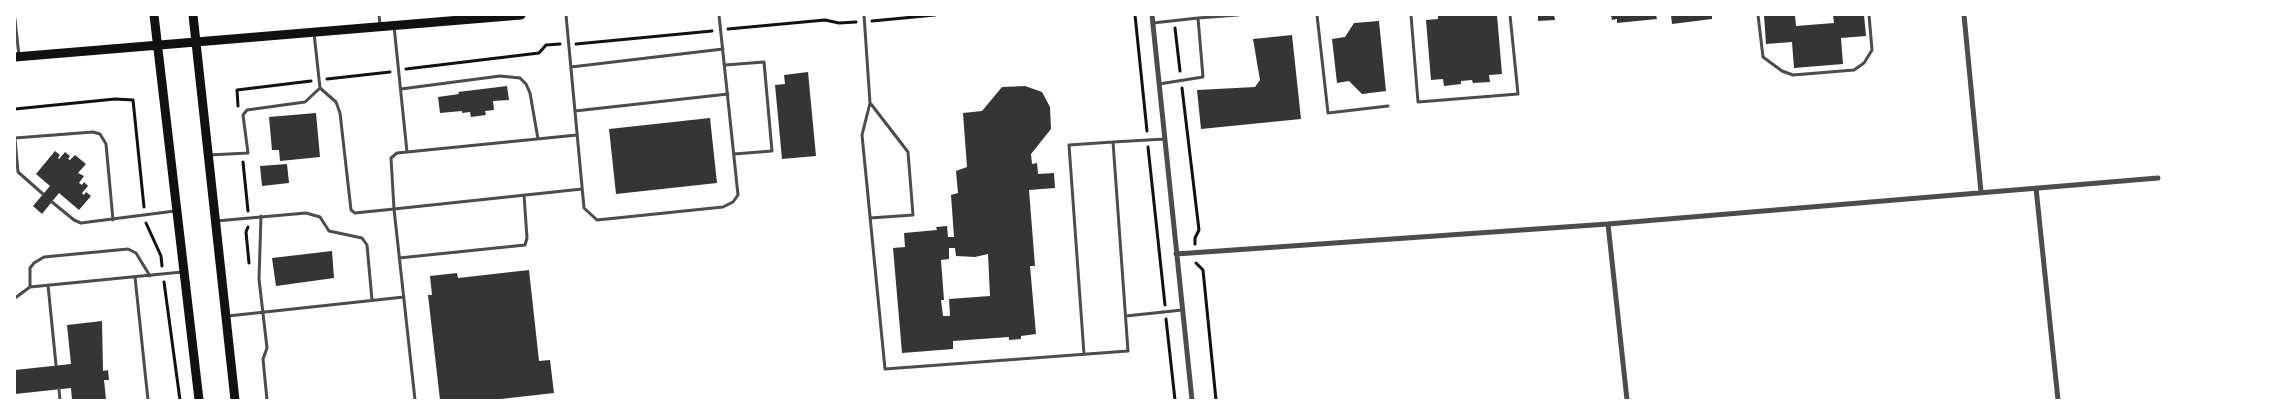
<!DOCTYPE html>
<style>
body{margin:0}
#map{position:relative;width:2271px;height:415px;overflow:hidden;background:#fff;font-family:Signika,sans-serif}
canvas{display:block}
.frame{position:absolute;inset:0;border:16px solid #fff;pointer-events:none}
</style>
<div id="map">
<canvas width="2271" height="415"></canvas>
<div class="frame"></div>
</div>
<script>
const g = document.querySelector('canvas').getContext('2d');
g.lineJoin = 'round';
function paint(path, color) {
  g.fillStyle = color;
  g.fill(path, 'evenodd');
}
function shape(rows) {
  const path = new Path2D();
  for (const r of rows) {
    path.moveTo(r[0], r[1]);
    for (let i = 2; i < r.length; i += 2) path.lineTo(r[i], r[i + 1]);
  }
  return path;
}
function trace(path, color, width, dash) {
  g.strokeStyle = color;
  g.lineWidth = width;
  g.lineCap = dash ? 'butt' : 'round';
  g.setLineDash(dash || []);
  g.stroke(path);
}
const building = shape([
 [1438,15,1497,15,1502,74,1489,75,1490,82,1473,83,1472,80,1461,81,1461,84,1444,86,1443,79,1431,80,1426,20,1438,19],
 [1538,15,1554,15,1555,20,1538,21],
 [1611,15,1656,15,1657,19,1617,23,1617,19,1612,20],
 [1671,15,1712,15,1712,19,1672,24],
 [1764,15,1795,15,1796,26,1834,23,1833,15,1864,15,1866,36,1841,38,1843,64,1794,68,1792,42,1766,44],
 [1379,21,1386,91,1362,94,1349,81,1337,83,1332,39,1345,37,1354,23],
 [1292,35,1301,119,1201,129,1197,90,1255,87,1260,80,1253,39],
 [808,72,816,156,782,159,775,85,785,84,784,75],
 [507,86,509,100,493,101,494,110,485,111,486,115,471,117,470,112,462,113,462,111,440,113,438,97,459,94,458,92],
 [1025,86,1042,92,1050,107,1051,129,1031,154,1032,164,1037,163,1038,174,1054,173,1055,188,1029,190,1035,266,1030,266,1036,334,1021,336,1021,339,1009,340,1009,337,953,341,953,349,902,353,893,248,905,247,904,233,937,230,936,227,947,226,948,237,954,237,951,195,958,193,956,171,967,167,963,113,982,111,1002,87],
 [949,248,955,248,956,256,975,257,988,254,990,296,949,299,950,316,943,316,941,300,944,300,941,260,949,259],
 [316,113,320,157,280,161,279,150,272,150,269,117],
 [710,118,717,183,616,194,609,129],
 [55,151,60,155,58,158,59,159,65,152,70,156,68,159,70,160,75,155,86,164,78,173,84,176,79,183,82,185,84,182,88,186,82,193,84,195,86,192,91,196,79,210,59,193,42,214,33,206,50,186,36,174],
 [287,164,289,183,262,186,260,166],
 [332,251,334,278,276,286,272,258],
 [529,270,539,361,550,360,554,393,492,400,440,400,428,295,432,295,430,276,457,273,458,278],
 [102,321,103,371,108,370,109,380,104,380,106,399,72,400,71,388,15,394,15,370,71,364,67,325]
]);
const path = shape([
 [1135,15,1147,131],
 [872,21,935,15],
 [1175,28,1180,71],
 [728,29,825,20,839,23,856,22],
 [576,44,712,31],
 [406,69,539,53,546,45,560,44],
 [327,79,390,72],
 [1182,88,1199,230,1195,238,1195,244],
 [238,106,237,90,311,81],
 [15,109,115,99,133,100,144,207],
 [1148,147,1165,305],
 [243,162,248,211],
 [146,223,161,256,162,266],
 [248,227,246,232,249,263],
 [1196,263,1203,270,1216,400],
 [164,282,180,400],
 [1166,319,1175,400]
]);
const service = shape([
 [379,15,380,24],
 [566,15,584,208,597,220,723,207,733,202,738,195,719,15],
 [864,15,870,103,862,135,885,369,1128,351,1113,142,1165,139],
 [1317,15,1328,113,1388,106],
 [1411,15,1418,102,1518,94,1510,15],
 [1758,15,1763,57,1782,71,1793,75,1854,70,1864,63,1872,50,1869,15],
 [15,19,19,56],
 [1153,23,1198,18],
 [394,26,407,152],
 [314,33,320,88,336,102,340,113,351,210,355,213,394,209,415,400],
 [725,65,764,62,772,151,734,154],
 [571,67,723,49],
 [1159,84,1203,77,1198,18,1238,15],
 [401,89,500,76,520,78,526,84,530,93,538,139],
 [575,111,728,94],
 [577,135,397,153,391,158,394,209,582,189],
 [15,138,93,132,100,134,106,144,113,220],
 [15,139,18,172,43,194],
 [209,155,248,153,243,115,247,110,305,102,320,88],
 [52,202,74,220,81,223,175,211],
 [261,216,259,279,267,348,263,359,267,400],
 [870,218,913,215,908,152,871,104],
 [216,221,306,213,320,217,329,231,362,238,367,245,372,300],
 [399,258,525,245,527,238,524,195],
 [135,277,148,400],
 [48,285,56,365],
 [30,287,30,268,34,263,44,257,128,249,136,253,150,276],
 [15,298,30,287,182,272],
 [228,316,404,297],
 [1126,316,1182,310],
 [1084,354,1069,145,1113,142],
 [59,389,60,400]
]);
const minor = shape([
 [1152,15,1192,400],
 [1964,15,1981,192],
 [2036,188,2058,400],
 [1608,224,1627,400],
 [1176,254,1608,224,2158,178]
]);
const secondary = shape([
 [154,15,199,400],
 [193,15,235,400],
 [15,57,521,15]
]);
paint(building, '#353535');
trace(path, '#111', 3);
trace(service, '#4c4c4c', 3);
trace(minor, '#4c4c4c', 5);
trace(secondary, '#111', 9);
</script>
